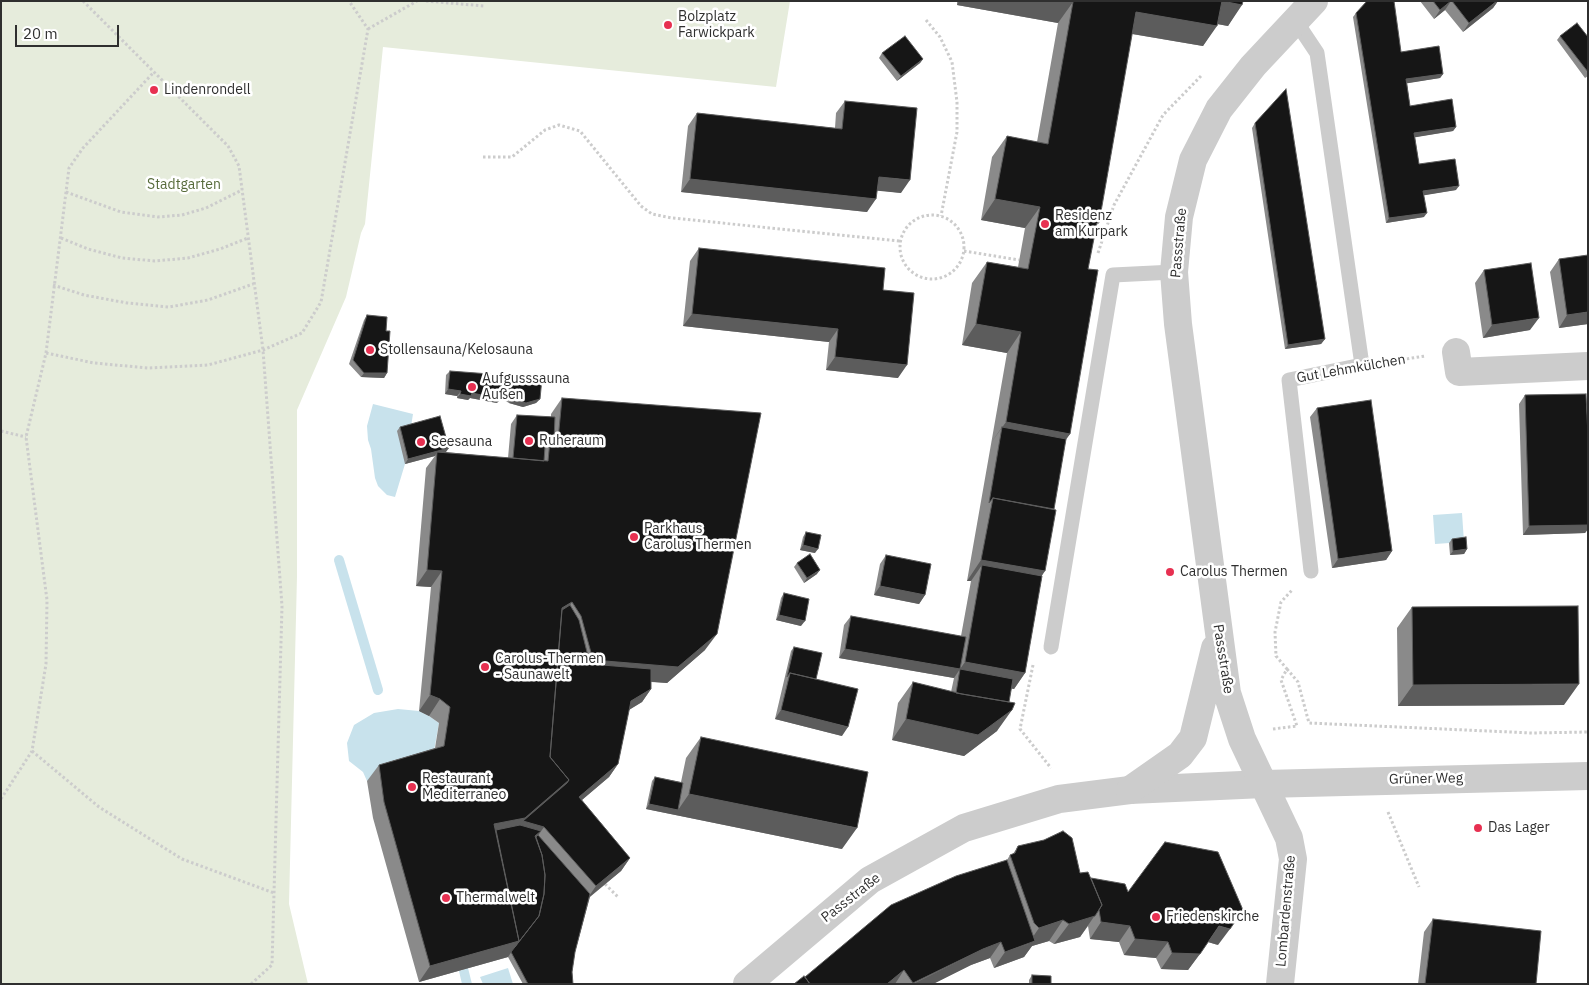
<!DOCTYPE html>
<meta charset="utf-8">
<style>
body{margin:0}
#map{position:relative;width:1589px;height:985px;overflow:hidden;background:#fff;font-family:"IBM Plex Sans",sans-serif}
canvas{display:block}
.frame{position:absolute;inset:0;border:2px solid #2f2f2f;pointer-events:none}
.scale{position:absolute;left:15px;top:25px;width:104px;height:22px;box-sizing:border-box;border:2px solid #2f2f2f;border-top:0;padding-left:6px;font-size:15px;line-height:18px;white-space:nowrap;color:#2f2f2f;-webkit-text-stroke:4px #fff;paint-order:stroke}
</style>
<div id="map">
<canvas width="1589" height="985"></canvas>
<div class="frame"></div>
<div class="scale">20 m</div>
</div>
<script>
const g = document.querySelector('canvas').getContext('2d');
g.lineJoin = 'round';
function paint(path, color) {
  g.fillStyle = color;
  g.fill(path, 'evenodd');
}
function shape(rows) {
  const path = new Path2D();
  for (const r of rows) {
    if (r.length === 3) {
      path.moveTo(r[0] + r[2], r[1]);
      path.arc(r[0], r[1], r[2], 0, 2 * Math.PI);
      continue;
    }
    path.moveTo(r[0], r[1]);
    for (let i = 2; i < r.length; i += 2) path.lineTo(r[i], r[i + 1]);
  }
  return path;
}
function trace(path, color, width, dash) {
  g.strokeStyle = color;
  g.lineWidth = width;
  g.lineCap = dash ? 'butt' : 'round';
  g.setLineDash(dash || []);
  g.stroke(path);
}
function label(font, color, halo, rows, align = 'center') {
  g.font = font + ' "IBM Plex Sans",sans-serif';
  g.lineWidth = 5;
  g.setLineDash([]);
  g.textBaseline = 'middle';
  g.strokeStyle = halo;
  g.fillStyle = color;
  for (const [text, x, y, turn = 0] of rows) {
    g.save();
    g.translate(x, y);
    g.rotate((+turn || 0) * Math.PI / 180);
    g.textAlign = isNaN(turn) ? turn : align;
    if (halo) g.strokeText(text, 0, 0);
    g.fillText(text, 0, 0);
    g.restore();
  }
}
const green = shape([
 [1,1,790,1,776,87,383,47,365,224,361,233,346,297,297,410,297,576,289,904,308,984,1,984]
]);
const water = shape([
 [373,404,413,414,405,464,395,497,387,495,378,486,375,478,371,449,368,440,367,426],
 [1462,513,1464,542,1435,544,1433,515],
 [398,709,419,711,429,716,439,723,432,762,367,781,363,772,349,761,347,743,354,725,374,713],
 [468,968,472,984,462,984,459,971],
 [508,968,513,984,483,984,480,977]
]);
const stream = shape([
 [339,560,378,690]
]);
const path = shape([
 [83,1,228,146,239,166,263,350,282,606,272,965,251,984],
 [426,1,484,6],
 [926,20,940,37,952,62,957,102,957,132,941,216],
 [368,29,417,1],
 [483,157,512,157,545,130,559,125,580,131,641,206,652,214,672,218,900,241],
 [66,192,121,212,158,217,182,215,206,208,242,190],
 [932,247,32],
 [61,238,88,249,122,258,155,261,188,258,220,249,248,238],
 [964,251,1019,260],
 [1098,253,1114,205,1163,115,1202,75],
 [53,285,84,295,127,303,169,307,208,300,253,284],
 [46,353,69,168,83,148,154,72],
 [1387,362,1425,356],
 [1,431,26,437],
 [1033,665,1020,729,1051,768],
 [1287,669,1298,682,1309,723,1532,733,1588,732],
 [1273,729,1297,726,1281,680,1287,669,1276,656,1275,632,1281,602,1293,589],
 [32,751,99,807,182,859,274,893],
 [1,799,32,751,46,664,47,600,26,437,46,353,94,363,148,368,208,365,263,350,302,333,321,302,368,29,349,1],
 [1388,812,1419,887],
 [605,884,618,897]
]);
const service = shape([
 [1295,20,1317,53,1362,365,1289,380,1311,571],
 [1051,647,1113,275,1174,272]
]);
const minor = shape([
 [1456,352,1459,372,1588,366],
 [747,984,870,880,964,828,1059,799,1130,790,1264,784]
]);
const tertiary = shape([
 [1264,784,1588,776],
 [1130,790,1180,755,1193,738,1215,648],
 [1280,984,1293,859,1289,838,1242,739,1227,693,1178,324,1174,272,1179,217,1193,160,1219,109,1253,66,1314,1]
]);
const wall = shape([
 [957,1,1243,1,1228,26,1217,24,1203,46,1132,34,1088,269,1070,434,1066,439,1025,673,1014,689,1011,688,997,731,964,756,892,740,898,703,913,682,951,692,954,678,839,658,844,625,851,616,961,636,971,581,967,581,1007,353,962,345,972,283,987,262,1018,267,1025,228,981,220,992,157,1007,136,1037,142,1058,23,957,5],
 [1420,1,1498,1,1493,8,1463,32,1445,10,1434,19],
 [1356,13,1401,52,1443,74,1440,78,1407,83,1410,106,1456,127,1453,131,1415,137,1419,164,1456,190,1424,195,1424,217,1386,223,1353,17],
 [1560,36,1588,37,1588,76,1585,78,1557,40],
 [882,53,923,59,920,63,897,81,879,58],
 [845,101,901,193,877,190,867,212,681,192,688,126,697,113,835,128,836,113],
 [1255,123,1325,339,1321,344,1285,349,1252,128],
 [699,248,883,290,898,378,826,370,829,342,683,326,690,261],
 [1559,259,1588,324,1559,328,1550,272],
 [1484,270,1530,330,1483,338,1475,283],
 [367,315,386,331,387,373,384,378,361,377,349,364,364,320],
 [450,371,497,403,470,398,468,400,457,398,457,396,445,394,446,375],
 [509,375,540,399,536,403,523,407,509,403,504,400,505,380],
 [1525,395,1588,436,1588,529,1585,533,1523,535,1519,404],
 [562,398,705,650,667,683,651,682,651,689,642,702,629,710,618,764,609,777,582,800,630,858,621,871,590,897,575,952,572,972,573,984,523,984,508,957,419,982,373,818,367,781,379,765,435,748,439,723,429,716,419,711,431,587,416,586,426,468,435,456,405,464,397,431,400,427,446,452,508,458,511,424,517,415,551,417,551,414],
 [1317,408,1392,551,1386,560,1332,568,1310,417],
 [806,532,815,553,800,550,803,537],
 [1452,539,1467,549,1464,554,1450,555,1449,543],
 [886,555,925,595,919,604,874,595,880,564],
 [797,563,817,574,804,583,794,567],
 [784,593,801,626,776,620,781,598],
 [1412,607,1564,705,1398,706,1397,628],
 [794,647,816,679,842,736,775,719,791,651],
 [701,737,842,849,646,809,652,781,655,777,681,782,686,758],
 [1018,846,1091,878,1128,892,1218,945,1208,942,1188,970,1161,969,1156,958,1124,955,1119,942,1090,939,1088,926,1080,937,1054,944,1049,941,1032,946,1024,957,994,968,990,958,971,965,933,984,794,984,1007,860,1010,855,1013,854],
 [1433,919,1536,984,1418,984,1424,932],
 [1032,975,1051,984,1029,984,1029,980]
]);
const shadedWall = shape([
 [959,1,1070,1,1073,2,1058,23,957,5],
 [1222,1,1242,5,1228,26,1207,22],
 [1451,1,1445,10,1434,19,1440,10],
 [1497,1,1498,1,1493,8,1463,32,1469,23],
 [1136,12,1217,26,1203,46,1121,32],
 [923,59,920,63,897,81,901,76],
 [1443,74,1440,78,1403,84,1406,79],
 [1456,127,1453,131,1411,138,1414,133],
 [879,177,910,180,901,193,870,190],
 [690,179,876,199,867,212,681,192],
 [1459,186,1456,190,1420,196,1423,191],
 [995,199,1040,207,1025,228,981,220],
 [1427,213,1424,217,1386,223,1389,218],
 [1588,312,1588,324,1559,328,1567,315],
 [692,314,838,329,829,342,683,326],
 [1539,318,1530,330,1483,338,1492,325],
 [976,324,1021,332,1007,353,962,345],
 [1325,339,1321,344,1285,349,1288,345],
 [835,357,907,365,898,378,826,370],
 [364,373,387,373,384,378,361,377],
 [448,389,461,391,457,396,445,394],
 [472,393,501,399,497,403,470,398,468,400,457,398,460,394],
 [512,399,540,399,536,403,523,407,509,403],
 [1006,422,1070,434,1055,455,1002,427,991,443],
 [449,448,446,452,437,452,435,456,405,464,408,459],
 [1588,525,1588,529,1585,533,1523,535,1529,526],
 [803,545,818,549,815,553,800,550],
 [1467,549,1464,554,1450,555,1453,551],
 [1392,551,1386,560,1332,568,1338,559],
 [981,560,1045,571,1031,592,982,565,971,581,967,581],
 [427,570,442,571,431,587,416,586],
 [820,570,817,574,804,583,807,578],
 [880,586,925,595,919,604,874,595],
 [572,602,561,618,562,608],
 [779,615,805,621,801,626,776,620],
 [717,634,705,650,667,683,582,676,593,660],
 [845,649,960,669,954,678,839,658],
 [965,662,1025,673,1014,689,958,679,960,669],
 [1579,684,1564,705,1398,706,1413,685],
 [651,689,642,702,622,714,631,701],
 [430,695,440,699,429,716,419,711],
 [781,710,848,727,842,736,775,719],
 [1012,710,997,731,964,756,892,740,906,719],
 [618,764,609,777,570,810,579,797],
 [569,780,544,827,535,840,491,838,494,824],
 [689,794,857,828,842,849,646,809,649,804,678,810],
 [630,858,621,871,587,899,596,886],
 [1102,905,1080,937,1054,944,1069,924],
 [1063,920,1049,941,1032,946,1024,957,994,968,1005,952,1028,944,1039,928],
 [1101,922,1130,926,1119,942,1090,939],
 [1219,926,1230,929,1218,945,1208,942],
 [1135,939,1168,942,1156,958,1124,955],
 [519,941,508,957,419,982,430,966],
 [1001,942,990,958,971,965,933,984,913,984,983,949],
 [1172,953,1200,954,1188,970,1161,969],
 [904,970,895,984,887,984]
]);
const building = shape([
 [1070,1,1222,1,1217,26,1136,12,1099,223,1097,223,1088,269,1098,270,1070,434,1006,422,1021,332,976,324,987,262,1028,269,1040,207,995,199,1007,136,1048,144,1073,2,1070,1],
 [1222,1,1243,1,1242,5,1222,1],
 [1367,1,1394,1,1401,52,1439,46,1443,74,1406,79,1410,106,1452,99,1456,127,1414,133,1419,164,1455,159,1459,186,1423,191,1427,213,1389,218,1356,13,1367,1],
 [1433,1,1451,1,1440,10,1433,1],
 [1452,1,1497,1,1469,23,1452,1],
 [1577,23,1588,37,1588,72,1560,36,1577,23],
 [905,36,923,59,901,76,882,53,905,36],
 [1286,89,1325,339,1288,345,1255,123,1286,89],
 [845,101,917,108,910,180,879,177,876,199,690,179,697,113,842,129,845,101],
 [699,248,885,268,883,290,914,293,907,365,835,357,838,329,692,314,699,248],
 [1588,255,1588,312,1567,315,1559,259,1588,255],
 [1531,263,1539,318,1492,325,1484,270,1531,263],
 [367,315,387,317,386,331,390,331,387,373,364,373,353,360,367,315],
 [450,371,503,375,501,399,472,393,471,396,460,394,461,391,448,389,450,371],
 [509,375,542,378,540,399,526,403,512,399,507,395,509,375],
 [1586,394,1588,436,1588,525,1529,526,1525,395,1586,394],
 [562,398,761,413,717,634,678,667,593,660,581,616,572,602,562,608,550,757,569,780,525,818,494,824,519,941,430,966,384,802,379,765,444,746,450,707,440,699,430,695,442,571,427,570,437,452,548,461,550,440,558,440,562,398],
 [1371,400,1392,551,1338,559,1317,408,1371,400],
 [517,415,555,417,554,440,550,440,545,447,544,461,513,458,517,415],
 [440,416,449,448,408,459,400,427,440,416],
 [1002,427,1066,439,1054,509,993,498,989,503,1002,427],
 [993,498,1056,510,1045,571,981,560,993,498],
 [806,532,821,535,818,549,803,545,806,532],
 [1466,537,1467,549,1453,551,1452,539,1466,537],
 [810,554,820,570,807,578,797,563,810,554],
 [886,555,931,564,925,595,880,586,886,555],
 [982,565,1042,576,1025,673,965,662,982,565],
 [784,593,809,599,805,621,779,615,784,593],
 [570,605,579,620,590,664,651,669,651,689,631,701,618,764,579,797,630,858,596,886,544,827,523,821,567,783,569,780,550,757,562,610,570,605],
 [1578,606,1579,684,1413,685,1412,607,1578,606],
 [851,616,966,637,960,669,845,649,851,616],
 [794,647,822,653,816,679,790,673,787,677,794,647],
 [960,669,1013,679,1009,702,956,693,960,669],
 [790,673,858,689,848,727,781,710,790,673],
 [913,682,962,694,1015,703,1012,710,978,735,906,719,913,682],
 [701,737,868,772,857,828,689,794,701,737],
 [655,777,683,783,678,810,649,804,655,777],
 [520,825,541,831,535,836,542,855,545,875,544,894,539,916,514,948,519,941,496,830,520,825],
 [1063,831,1072,838,1080,873,1088,872,1102,905,1095,916,1069,924,1063,920,1039,928,1034,923,1010,855,1015,853,1018,846,1044,840,1063,831],
 [538,835,590,894,575,952,572,972,573,984,528,984,511,952,539,916,544,894,545,875,542,855,536,837,538,835],
 [1165,842,1218,852,1243,910,1230,929,1219,926,1200,954,1172,953,1168,942,1135,939,1130,926,1101,922,1099,910,1102,905,1091,878,1125,884,1128,892,1165,842],
 [1007,860,1035,941,1005,952,1001,942,983,949,913,983,904,970,887,984,810,984,805,977,891,905,956,876,1007,860],
 [1433,919,1541,931,1536,984,1425,984,1433,919],
 [1032,975,1051,976,1051,984,1032,984,1032,975],
 [804,976,810,984,794,984,804,976]
]);
const markers = [
 [668,25,5,"#e73051"],
 [154,90,5,"#e73051"],
 [1045,224,5,"#e73051"],
 [370,350,5,"#e73051"],
 [472,387,5,"#e73051"],
 [529,441,5,"#e73051"],
 [421,442,5,"#e73051"],
 [634,537,5,"#e73051"],
 [1170,572,5,"#e73051"],
 [485,667,5,"#e73051"],
 [412,787,5,"#e73051"],
 [1478,828,5,"#e73051"],
 [446,898,5,"#e73051"],
 [1156,917,5,"#e73051"]
];
const poiNames = [
 ["Bolzplatz",678,17],
 ["Farwickpark",678,33],
 ["Lindenrondell",164,90],
 ["Residenz",1055,216],
 ["am Kurpark",1055,232],
 ["Stollensauna/Kelosauna",380,350],
 ["Aufgusssauna",482,379],
 ["Außen",482,395],
 ["Ruheraum",539,441],
 ["Seesauna",431,442],
 ["Parkhaus",644,529],
 ["Carolus Thermen",644,545],
 ["Carolus Thermen",1180,572],
 ["Carolus-Thermen",495,659],
 ["- Saunawelt",495,675],
 ["Restaurant",422,779],
 ["Mediterraneo",422,795],
 ["Das Lager",1488,828],
 ["Thermalwelt",456,898],
 ["Friedenskirche",1166,917]
];
const parkNames = [
 ["Stadtgarten",184,185]
];
const streetNames = [
 ["Passstraße",1179,243,-85],
 ["Gut Lehmkülchen",1351,369,-10],
 ["Passstraße",1223,659,81],
 ["Grüner Weg",1426,779,-1],
 ["Passstraße",851,898,-38],
 ["Lombardenstraße",1286,911,-85]
];
paint(green, '#e6ecdc');
paint(water, '#c8e2ec');
trace(stream, '#c8e2ec', 10);
trace(path, '#ccc', 3, [2.5, 2.5]);
trace(service, '#ccc', 15);
trace(minor, '#ccc', 28);
trace(tertiary, '#ccc', 28);
paint(wall, '#8a8a8a');
paint(shadedWall, '#5c5c5c');
paint(building, '#161616');
trace(building, '#5c5c5c', 1);
for (const [x, y, r, color] of markers) {
  const dot = new Path2D();
  dot.arc(x, y, r, 0, 2 * Math.PI);
  g.fillStyle = color;
  g.fill(dot);
  trace(dot, '#fff', 2);
}
label('14px', '#2f2f2f', '#fff', poiNames, 'left');
label('14px', '#576b3b', '#fff', parkNames);
label('14px', '#2f2f2f', '#fff', streetNames);
</script>
